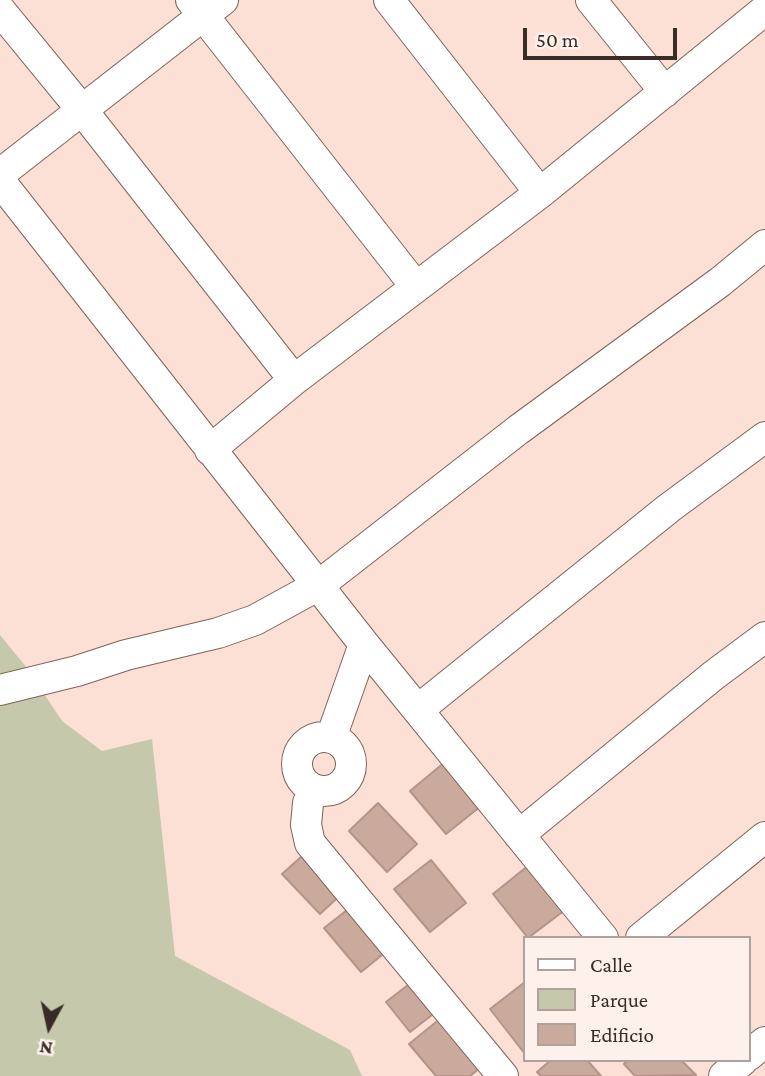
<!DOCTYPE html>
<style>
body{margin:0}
#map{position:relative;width:765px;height:1076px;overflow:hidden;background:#fcdfd5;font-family:"Crimson Pro",serif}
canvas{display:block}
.legend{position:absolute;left:523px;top:936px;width:228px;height:126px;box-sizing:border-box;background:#fef0eb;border:2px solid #afa29d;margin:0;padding:9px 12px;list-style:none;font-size:21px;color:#392c27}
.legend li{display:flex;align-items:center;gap:14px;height:35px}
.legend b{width:35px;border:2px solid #afa29d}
.north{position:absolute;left:14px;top:992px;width:70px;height:70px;-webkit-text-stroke:5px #fef0eb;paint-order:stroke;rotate:188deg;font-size:19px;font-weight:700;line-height:28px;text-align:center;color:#392c27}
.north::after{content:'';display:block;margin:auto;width:24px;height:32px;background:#392c27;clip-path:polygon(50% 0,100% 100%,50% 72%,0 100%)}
.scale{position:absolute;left:523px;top:28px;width:154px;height:32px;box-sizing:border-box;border:4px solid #392c27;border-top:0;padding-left:9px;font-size:21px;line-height:24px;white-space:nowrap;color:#392c27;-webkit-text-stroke:5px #fef0eb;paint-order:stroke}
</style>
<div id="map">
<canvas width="765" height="1076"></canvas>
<ul class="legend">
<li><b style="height:9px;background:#fff"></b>Calle</li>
<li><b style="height:19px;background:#c5c8aa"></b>Parque</li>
<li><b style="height:19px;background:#cbaa9e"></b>Edificio</li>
</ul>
<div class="north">N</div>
<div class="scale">50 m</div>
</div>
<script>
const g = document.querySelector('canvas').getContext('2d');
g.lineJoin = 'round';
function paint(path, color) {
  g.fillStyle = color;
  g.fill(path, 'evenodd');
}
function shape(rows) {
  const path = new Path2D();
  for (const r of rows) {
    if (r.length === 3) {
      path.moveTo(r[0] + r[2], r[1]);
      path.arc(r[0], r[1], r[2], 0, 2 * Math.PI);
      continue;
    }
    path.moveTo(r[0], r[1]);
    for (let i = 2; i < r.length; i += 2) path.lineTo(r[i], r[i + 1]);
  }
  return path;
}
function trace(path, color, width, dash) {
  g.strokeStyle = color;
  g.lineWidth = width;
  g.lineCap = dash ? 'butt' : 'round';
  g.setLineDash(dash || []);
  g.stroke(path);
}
const green = shape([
 [0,635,27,668,62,721,102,751,152,739,175,956,350,1050,362,1076,0,1076]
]);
const building = shape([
 [445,762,481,806,446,834,410,791,445,762],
 [378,803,417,844,387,872,349,831,378,803],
 [311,848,348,888,320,914,282,874,311,848],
 [431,860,466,903,430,932,394,889,431,860],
 [529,865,565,910,528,938,493,894,529,865],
 [356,903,392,947,361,972,324,928,356,903],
 [417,978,441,1008,410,1032,386,1002,417,978],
 [525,982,525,1054,490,1009,525,982],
 [446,1014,486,1063,470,1076,436,1076,409,1044,446,1014],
 [551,1060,587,1060,601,1076,541,1076,537,1072,551,1060],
 [628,1060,681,1060,696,1075,635,1076,624,1064,628,1060]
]);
const minor = shape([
 [191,0,416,287],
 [389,0,540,193],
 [591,0,665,92],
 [0,10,82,110,294,380],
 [0,174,223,0],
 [0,181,364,644,603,938],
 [210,450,294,380,540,193,765,10],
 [0,690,77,671,126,655,218,633,255,620,319,585,518,430,720,282,765,245],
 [419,709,669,508,765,437],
 [324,764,27],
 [331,738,364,644],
 [314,789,308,803,306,825,310,843,503,1076],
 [519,835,714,675,765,637],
 [641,938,765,837],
 [749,1055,765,1042],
 [724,1076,743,1060]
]);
paint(green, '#c5c8aa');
paint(building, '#cbaa9e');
trace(building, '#b49488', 2);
trace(minor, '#816358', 32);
trace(minor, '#fff', 30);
</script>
